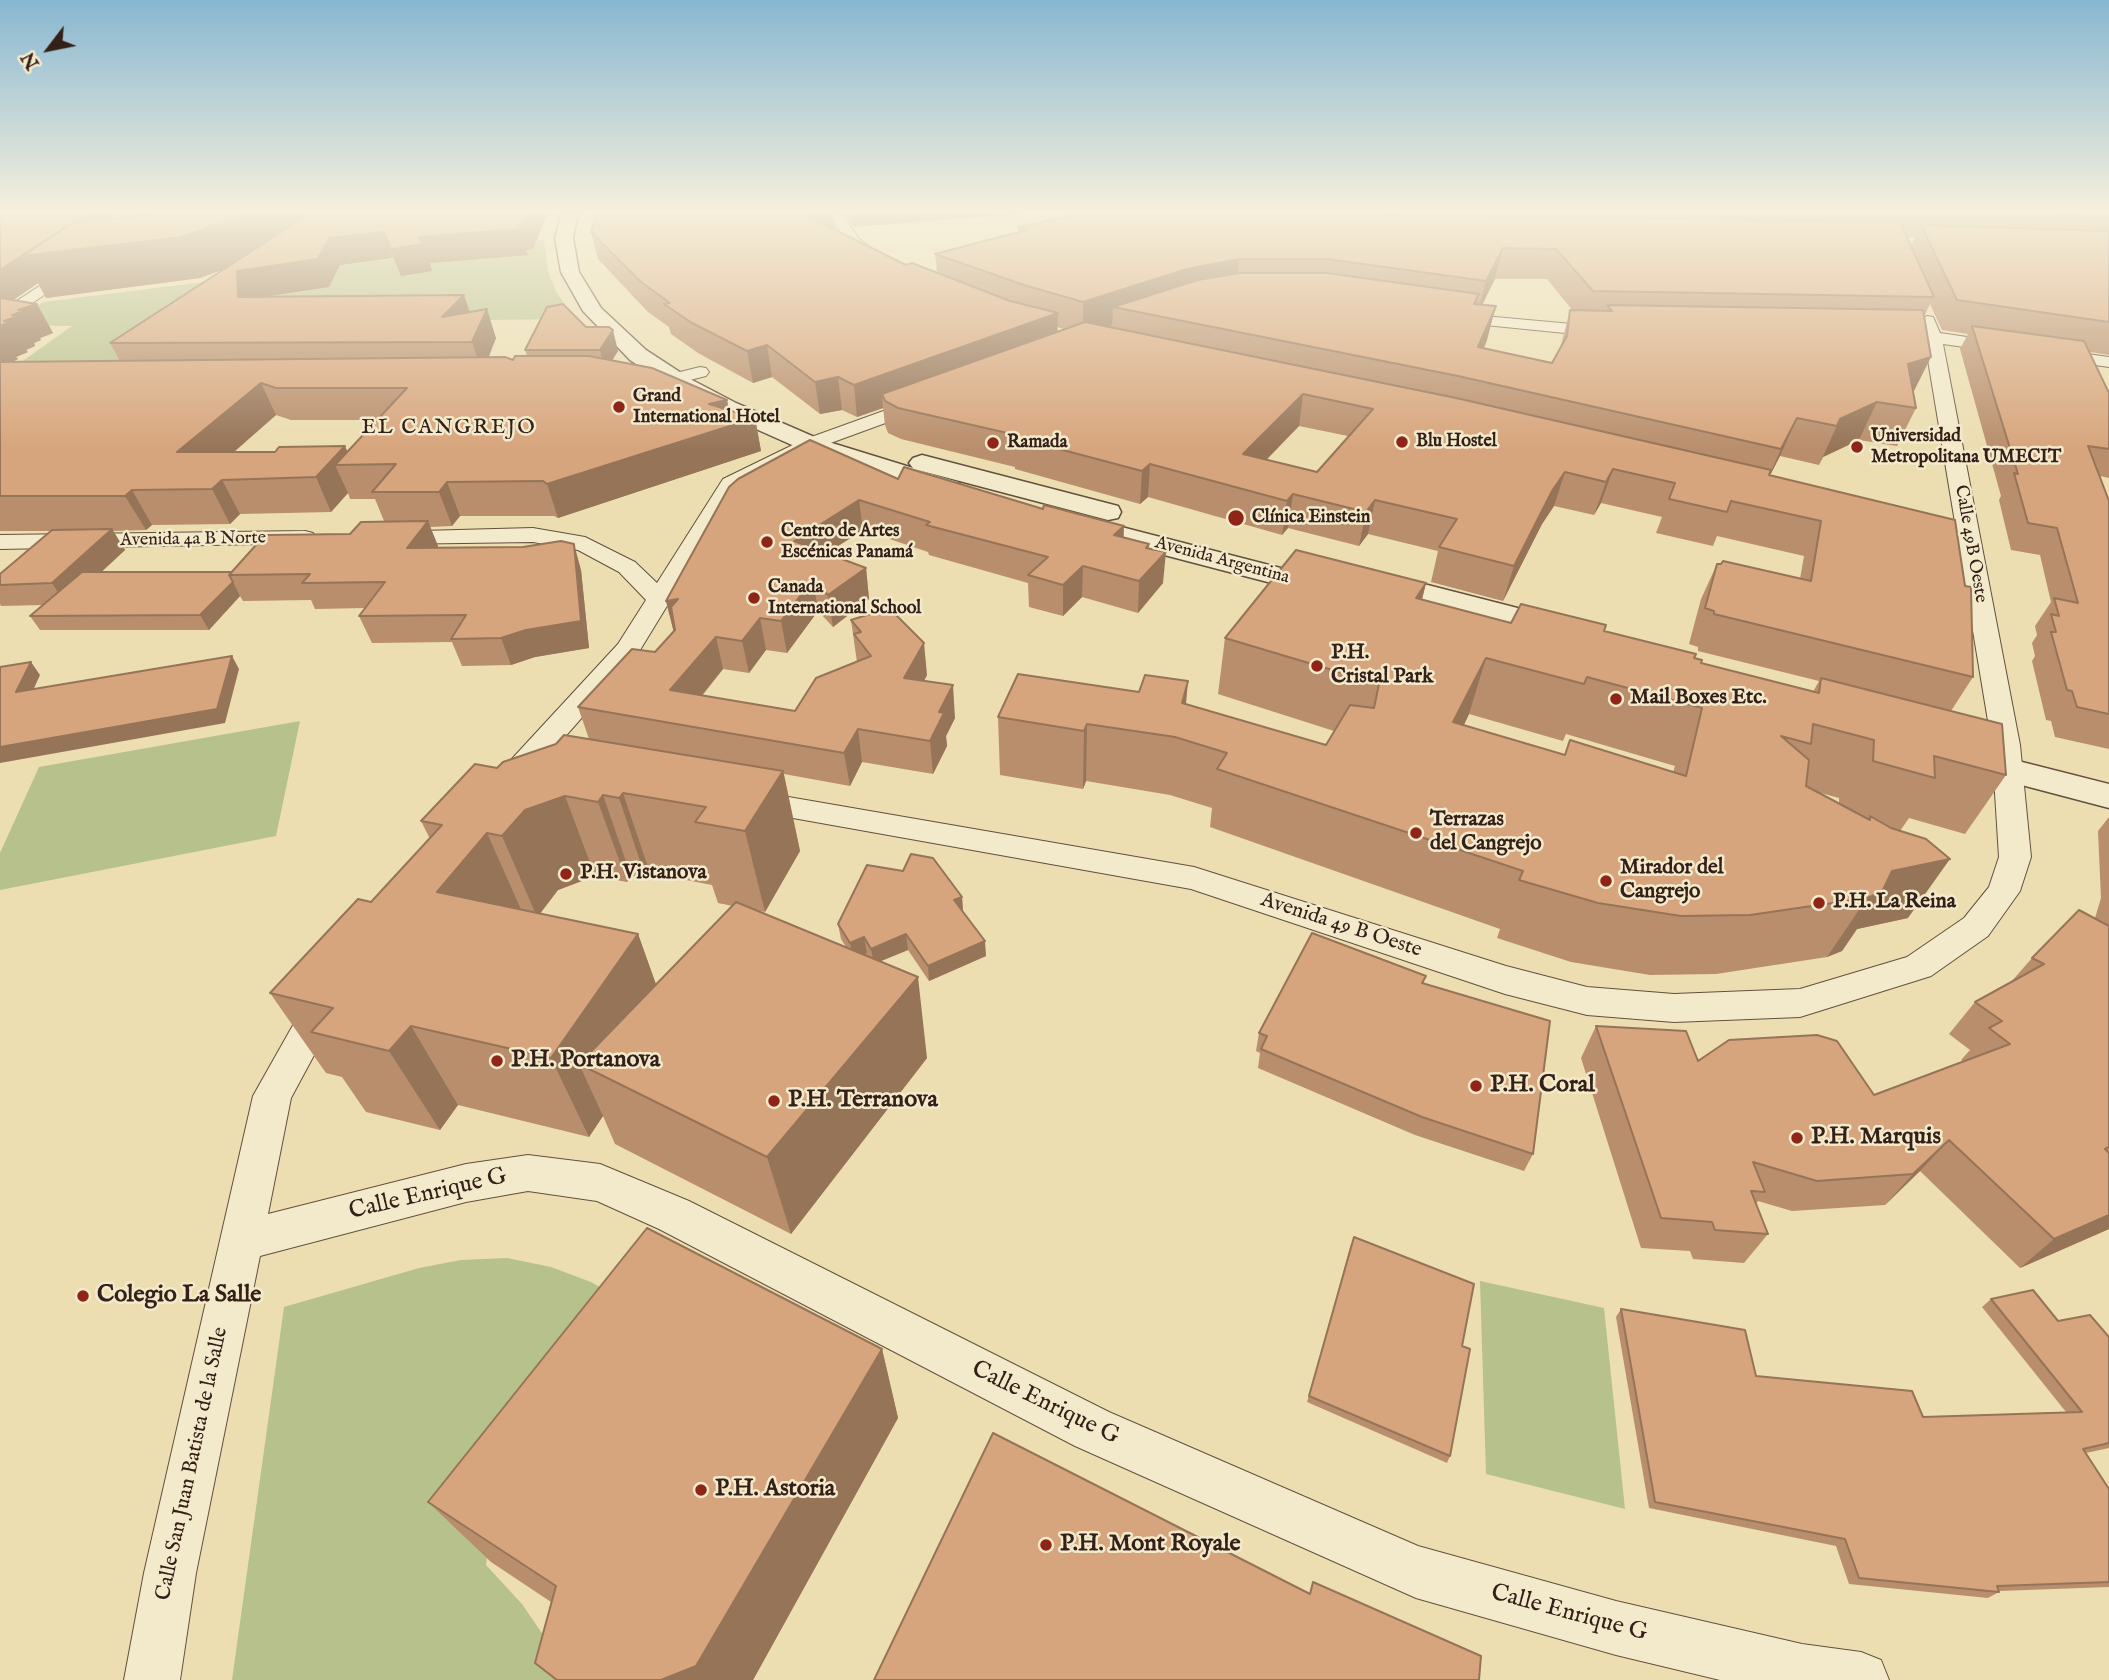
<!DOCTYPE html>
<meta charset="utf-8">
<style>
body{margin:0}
#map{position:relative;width:2109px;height:1680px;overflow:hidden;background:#ecdeb1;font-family:"IM FELL English",serif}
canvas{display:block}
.north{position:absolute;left:14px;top:14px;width:70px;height:70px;-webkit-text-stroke:5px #f3eacc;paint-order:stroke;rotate:238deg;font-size:19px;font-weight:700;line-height:28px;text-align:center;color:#352019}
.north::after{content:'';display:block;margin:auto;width:24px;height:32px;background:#352019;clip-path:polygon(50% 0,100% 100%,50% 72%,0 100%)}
</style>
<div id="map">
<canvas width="2109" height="1680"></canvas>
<div class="north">N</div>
</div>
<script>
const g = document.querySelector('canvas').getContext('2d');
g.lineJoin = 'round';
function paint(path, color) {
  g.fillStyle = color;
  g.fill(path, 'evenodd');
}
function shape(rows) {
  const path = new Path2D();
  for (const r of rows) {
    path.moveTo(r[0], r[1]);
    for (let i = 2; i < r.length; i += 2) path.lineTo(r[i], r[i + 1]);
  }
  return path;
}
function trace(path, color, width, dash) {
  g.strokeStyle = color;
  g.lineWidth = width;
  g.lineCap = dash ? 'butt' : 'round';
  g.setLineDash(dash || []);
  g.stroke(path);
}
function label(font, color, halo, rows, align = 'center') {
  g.font = font + ' "IM FELL English",serif';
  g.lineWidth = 5;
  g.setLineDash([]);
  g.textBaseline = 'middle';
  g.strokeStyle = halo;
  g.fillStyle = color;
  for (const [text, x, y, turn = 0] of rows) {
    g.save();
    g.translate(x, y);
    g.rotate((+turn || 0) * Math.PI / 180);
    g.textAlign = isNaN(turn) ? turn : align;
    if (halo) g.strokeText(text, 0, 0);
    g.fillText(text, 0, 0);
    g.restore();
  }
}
const green = shape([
 [544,240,548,272,557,293,575,319,197,323,127,373,3,375,72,326,11,325,43,302],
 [300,721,276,836,0,890,0,853,39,767],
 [507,1258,551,1267,591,1282,619,1298,501,1448,486,1565,522,1604,574,1680,232,1680,284,1307,419,1268,461,1260],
 [1480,1281,1604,1308,1625,1509,1486,1474]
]);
const minor = shape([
 [828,213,841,213,859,239,889,261,891,264,889,267,879,267,849,245,828,213],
 [76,262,84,267,81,270,0,325,0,312,76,262],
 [1451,313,1605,327,1613,332,1605,337,1445,321,1443,318,1445,315,1451,313],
 [1927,316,1933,317,1940,333,2007,343,2016,348,2007,353,1943,344,2020,745,2031,857,2020,891,1988,936,1931,976,1800,1017,1674,1022,1587,1015,1505,994,1191,889,748,810,737,807,733,800,737,793,748,790,1194,867,1506,966,1587,987,1674,994,1800,989,1907,957,1964,918,1989,887,1999,857,1992,745,1925,342,1885,342,1876,337,1885,332,1923,332,1919,321,1927,316],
 [2051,349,2109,357,2109,367,2045,358,2042,354,2051,349],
 [700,367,706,368,709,372,706,376,674,384,665,379,668,375,700,367],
 [925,396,932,398,934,402,932,406,817,448,739,488,637,655,519,789,508,792,497,789,493,782,497,775,618,644,646,600,619,572,578,550,533,542,391,544,383,542,380,537,383,532,533,528,585,537,635,562,657,583,723,479,803,440,925,396],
 [305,531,313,533,316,538,313,543,0,549,0,535,305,531],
 [323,991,336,995,341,1005,291,1098,268,1214,466,1164,528,1155,600,1164,689,1201,1109,1412,1418,1546,1616,1601,1802,1644,1861,1652,1881,1660,1889,1680,1720,1680,1616,1655,1416,1598,1075,1446,659,1229,597,1201,528,1191,466,1202,260,1256,196,1573,180,1680,124,1680,144,1573,253,1096,310,995,323,991]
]);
const tertiary = shape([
 [562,213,578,213,573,238,579,272,601,308,646,350,692,380,736,403,819,439,913,468,909,463,913,458,922,455,1118,506,1121,512,1118,518,1108,520,914,469,958,482,962,488,958,494,949,496,940,494,801,449,720,413,676,390,630,360,583,311,561,272,555,238,562,213],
 [1071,514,1335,582,1340,588,1335,594,1325,597,1061,528,1057,522,1061,516,1071,514],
 [1373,571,1576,623,1581,630,1576,637,1565,639,1363,586,1358,580,1363,574,1373,571],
 [1955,745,2109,784,2109,808,1942,764,1937,756,1942,748,1955,745]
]);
const wall = shape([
 [0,213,533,249,526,250,528,255,430,263,432,271,401,276,393,258,340,265,329,287,267,296,464,295,470,312,496,338,489,357,513,360,527,356,525,350,586,327,618,351,612,360,727,400,729,410,755,418,761,451,558,518,554,516,460,516,452,526,430,527,438,546,436,548,581,570,589,648,535,657,511,665,462,666,452,642,372,643,359,616,365,608,315,609,311,600,243,601,240,596,209,630,40,630,30,616,43,605,1,606,0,604,0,574,52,531,0,531],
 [222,270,110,343,120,361,12,362,18,359,16,357,28,352,26,350,35,346,34,343,41,340,40,338,53,333,37,304,13,300,38,283,46,298,200,278],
 [276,415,291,420,377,420,347,452,345,446,275,452,234,452],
 [348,493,350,499,375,499,384,521,350,534,232,572,101,572,125,550,113,531,146,530,152,525,230,524,240,514,331,512],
 [844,213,1027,213,854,227],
 [1083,213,2109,213,2109,355,2090,352,2109,393,2109,478,2100,476,2109,501,2109,749,2055,737,2051,721,2046,720,2032,661,2035,656,2032,643,2037,635,2035,626,2051,602,2040,555,2011,550,1999,500,2001,496,1960,349,1968,334,1942,330,1930,304,1924,317,1931,357,1913,391,1916,408,1897,446,1859,440,1823,457,1819,465,1780,456,1770,475,1955,520,1973,677,1951,711,2006,775,1965,834,1909,818,1900,831,1908,918,1857,929,1842,951,1827,957,1716,974,1650,975,1571,962,1497,938,1500,929,1210,827,1212,808,1170,795,1086,781,1083,789,1000,775,998,717,1186,704,1326,745,1334,731,1218,694,1225,638,1426,583,1422,600,1511,623,1604,631,1694,658,1701,663,1813,692,1819,681,1698,651,1698,647,1689,644,1701,599,1717,564,1800,579,1804,556,1717,536,1713,546,1656,533,1662,517,1601,503,1594,515,1554,506,1542,524,1503,601,1431,582,1438,551,1368,534,1359,546,1288,528,1282,535,1148,497,1140,504,1015,469,1015,467,901,439,888,433,885,425,883,408,857,417,842,410,820,414,772,377,753,383,698,353,671,334,669,327,648,312,598,259,591,232,835,229,833,229,906,265,937,273,935,254,1018,232,1018,227],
 [1907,237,1915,237,1911,246],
 [1495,279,1547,279,1573,311,1570,310,1560,349,1552,363,1484,348,1487,340,1482,305],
 [1057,327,1064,329,1057,331],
 [1299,426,1348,436,1317,472,1266,460],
 [1469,714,1563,741,1566,734,1675,766,1673,772,1565,755,1464,725],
 [1817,792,1839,798,1839,803],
 [898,479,1123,538,1149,548,1163,583,1138,613,1082,597,1063,616,1029,607,1028,583,929,555,928,552,863,530,827,553,866,568,869,599,833,627,818,611,787,653,766,650,749,673,723,669,702,696,795,711,857,662,851,620,927,675,924,681,955,718,946,736,947,746,933,774,862,762,850,786,784,774,800,851,765,912,755,910,846,947,841,939,838,924,962,897,963,912,986,956,929,981,908,950,880,961,927,1058,791,1234,615,1144,603,1116,589,1137,458,1105,440,1130,366,1112,342,1077,326,1073,270,993,371,902,430,839,421,821,497,768,589,739,578,707,655,652,674,632,666,601],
 [650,873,712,885,718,903,733,906,656,985,638,934,540,914,558,890,595,876,627,882,631,876,646,879],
 [2109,817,2109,1229,2020,1268,1920,1171,1885,1205,1792,1211,1758,1201,1756,1204,1768,1234,1744,1263,1693,1259,1690,1251,1641,1248,1581,1058,1596,1026,1698,1061,1874,1095,1963,1061,1961,1060,1970,1050,1949,1034,1975,1002,2011,982,2032,958,2095,918,2101,898,2098,831],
 [1426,976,1423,984,1533,1154,1524,1171,1415,1135,1258,1068,1260,1053,1256,1051,1259,1033],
 [1351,1244,1462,1346,1450,1456,1447,1463,1307,1402],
 [1991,1299,2109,1337,2109,1448,2086,1453,2109,1489,2109,1587,1999,1591,1999,1592,1988,1598,1849,1584,1836,1546,1649,1508,1616,1317,1621,1309,1756,1376,1923,1417,2066,1412,1982,1307],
 [882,1349,898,1418,753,1680,555,1680,535,1663,551,1602,491,1562,428,1502]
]);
const shadedWall = shape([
 [87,213,304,213,309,224,308,238,200,278,46,298,38,283,9,303,0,304,0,270],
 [530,213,548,213,533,249,526,250,528,255,430,263,432,271,401,276,391,249,418,237,517,224],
 [788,213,833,213,835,229,790,233],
 [853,213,1027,213,854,227],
 [384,232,393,258,340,265,329,287,249,299,238,297,237,271,329,238],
 [1503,248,1495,279,1478,313,1486,281],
 [1239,259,1236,290,1113,307,1112,325,1083,334,1083,302,1187,269],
 [464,295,473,324,442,317],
 [37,304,53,333,40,338,41,340,34,343,35,346,26,350,28,352,16,357,18,359,0,368,0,326,4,321,18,310],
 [1496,306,1487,340,1471,379,1478,347],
 [487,309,496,338,482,372,472,342],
 [1058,313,1057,343,882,394,883,408,857,417,854,385],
 [613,330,618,351,605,372,600,350],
 [767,345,772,377,753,383,747,351],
 [1931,357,1913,393,1908,364],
 [838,377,842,410,820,414,815,382],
 [261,383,276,415,195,486,177,452],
 [1303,394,1299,426,1240,487,1243,454],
 [727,400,732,425,755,418,761,451,558,518,547,484,709,404],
 [1877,402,1859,440,1823,457,1819,465,1840,419],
 [1797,418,1780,456,1764,487,1781,449],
 [345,446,353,465,335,465,348,493,331,512,316,477],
 [1150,464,1148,497,1140,504,1142,471],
 [1613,469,1601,503,1594,515,1606,482],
 [1565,472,1554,506,1542,524,1503,601,1514,566,1552,491],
 [222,480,240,514,230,524,212,489],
 [447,482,460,516,452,526,439,492],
 [132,490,152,525,146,530,125,496],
 [1293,494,1288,528,1282,535,1287,501],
 [859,500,863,530,799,571,794,541],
 [1375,500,1368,534,1359,546,1366,512],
 [428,521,438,546,418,574,407,548],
 [1124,526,1123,556,1114,535],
 [112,529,125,550,66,605,52,583],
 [574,544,581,570,589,648,535,657,511,665,501,638],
 [1149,544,1147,572,1166,552,1163,583,1138,613,1139,581,1146,548],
 [1083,566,1082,597,1063,616,1063,585],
 [866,568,869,599,833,627,828,595],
 [813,579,818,611,787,653,781,621],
 [233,582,240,596,209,630,200,615],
 [1426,583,1412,638,1416,598],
 [678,599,686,630,674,633,666,601],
 [760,618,766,650,749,673,742,641],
 [716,637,723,669,679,723,670,690],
 [924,643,927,675,908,711,904,678],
 [232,656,239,669,225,723,0,763,0,747],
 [1486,658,1469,714,1437,780,1453,722],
 [31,662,40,675,26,706,16,692],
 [1188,681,1183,738,1182,703],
 [953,685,955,718,946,736,947,746,933,774,930,741,939,712],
 [1087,724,1086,781,1083,789,1084,731],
 [858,729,862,762,850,786,844,753],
 [783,771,800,851,765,912,745,831],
 [623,793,650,873,646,879,619,798],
 [603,795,631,876,627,882,598,802],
 [565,796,595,876,558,890,537,917,502,836,525,810],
 [487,833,523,914,437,892],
 [1950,859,1908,918,1857,929,1842,951,1827,957,1867,898,1892,871],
 [962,897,963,912,954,900],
 [638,934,667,1015,579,1064,603,1116,589,1137,551,1058],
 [906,934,908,950,874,964,871,949],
 [864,937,867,953,853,959,850,943],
 [985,941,986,956,929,981,928,966],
 [918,977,927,1058,791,1234,767,1157],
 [411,1026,458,1105,440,1130,389,1051],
 [1949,1140,1920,1171,1885,1205,1913,1174],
 [2109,1215,2109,1229,2020,1268,2054,1239],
 [882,1349,898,1418,753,1680,661,1680]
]);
const building = shape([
 [0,213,87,213,0,270,0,213],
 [113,213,163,213,105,220,113,213],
 [163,213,251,213,181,237,22,256,73,223,163,213],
 [304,213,530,213,526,223,517,224,520,229,418,237,423,244,391,249,384,232,329,238,318,259,237,271,238,297,464,295,442,317,487,309,472,342,110,343,306,216,304,213],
 [597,213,801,213,906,265,912,263,1010,301,1058,313,854,385,838,377,815,382,767,345,747,351,692,323,664,304,670,303,641,282,591,232,597,213],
 [1083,213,1245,213,1900,222,1934,297,1593,291,1556,249,1503,248,1486,281,1327,259,1239,259,1187,269,1083,302,1024,285,935,254,1027,230,1018,227,1083,213],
 [2011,213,2109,213,2109,216,2011,213],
 [1921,225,2109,231,2109,322,1957,300,1921,225],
 [1240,273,1327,273,1479,294,1474,304,1496,306,1478,347,1552,363,1567,336,1570,310,1612,311,1607,305,1923,310,1931,357,1908,364,1916,408,1877,402,1840,419,1837,426,1797,418,1781,449,1458,376,1113,307,1198,280,1240,273],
 [0,298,37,304,18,310,24,311,12,315,18,316,4,321,10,322,0,326,0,298],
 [563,304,586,327,609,327,613,330,600,350,525,350,547,307,563,304],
 [1085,322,1456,398,1771,470,1769,475,1955,520,1965,586,1971,587,1973,677,1714,614,1714,611,1705,608,1717,564,1721,564,1723,561,1811,581,1821,521,1731,501,1727,512,1669,499,1675,483,1613,469,1606,482,1565,472,1552,491,1514,566,1439,547,1457,519,1375,500,1366,512,1293,494,1287,501,1150,464,1142,471,1014,437,1016,435,898,408,885,401,882,394,1085,322],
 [1303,394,1373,409,1317,472,1243,454,1303,394],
 [1972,326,2084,341,2109,393,2109,449,2088,446,2109,501,2109,714,2077,707,2072,691,2067,690,2051,632,2056,632,2051,614,2059,616,2054,598,2078,603,2057,528,2028,523,2014,473,2018,474,1972,326],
 [515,356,589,356,652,368,727,400,709,404,755,418,547,484,543,481,447,482,439,492,372,492,396,464,335,465,407,388,276,388,261,383,177,452,275,452,279,447,345,446,316,477,222,480,212,489,132,490,125,496,0,496,0,362,505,357,513,360,515,356],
 [810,440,898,479,904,467,1043,509,1044,505,1124,526,1114,535,1149,544,1146,548,1166,552,1139,581,1083,566,1063,585,1028,575,1048,557,926,525,930,522,859,500,794,541,866,568,828,595,813,579,781,621,760,618,742,641,716,637,670,690,795,711,816,678,871,656,854,634,861,632,851,620,889,608,924,643,904,678,953,685,939,712,944,713,930,741,858,729,844,753,578,707,632,649,655,652,675,630,671,607,678,599,666,601,729,487,738,479,810,440],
 [428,521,407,548,523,547,561,541,574,544,581,621,526,630,501,638,451,639,466,615,359,616,385,582,302,583,310,574,229,575,265,535,350,534,361,522,428,521],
 [112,529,52,583,0,585,0,574,52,530,112,529],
 [1296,550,1426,583,1416,598,1511,623,1521,604,1606,625,1604,631,1696,654,1694,658,1702,660,1701,663,1819,693,1821,678,2002,724,2006,775,1934,756,1935,778,1873,761,1874,740,1813,724,1811,744,1781,736,1809,760,1806,786,1870,820,1870,816,1891,828,1926,839,1950,859,1892,871,1882,892,1867,898,1750,915,1681,916,1598,903,1519,880,1523,871,1217,769,1227,753,1175,737,1087,724,1084,731,998,717,1018,674,1139,692,1145,675,1188,681,1182,703,1326,745,1350,705,1374,708,1379,684,1225,638,1296,550],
 [1486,658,1584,684,1587,677,1702,708,1686,776,1570,740,1565,755,1453,722,1486,658],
 [82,572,232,572,229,575,233,582,200,615,30,616,82,572],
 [232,656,217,709,0,747,0,667,31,662,16,692,232,656],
 [564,735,783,771,745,831,695,822,706,807,623,793,619,798,603,795,598,802,565,796,525,810,502,836,487,833,437,892,638,934,551,1058,411,1026,389,1051,311,1032,333,1008,270,993,358,899,371,902,442,825,421,821,475,764,497,768,503,762,556,744,564,735],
 [911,854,933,858,962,897,954,900,985,941,928,966,906,934,871,949,864,937,850,943,838,924,867,865,903,871,911,854],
 [736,902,918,977,767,1157,579,1064,736,902],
 [2079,910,2109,926,2109,1147,2105,1149,2109,1153,2109,1215,2054,1239,1949,1140,1913,1174,1817,1181,1753,1162,1765,1192,1751,1191,1768,1234,1715,1230,1712,1222,1661,1218,1596,1026,1686,1031,1698,1061,1729,1040,1817,1035,1837,1041,1874,1095,2010,1044,1989,1028,2002,1021,1975,1002,2044,964,2032,958,2079,910],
 [1312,933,1426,976,1422,983,1550,1021,1533,1154,1422,1117,1261,1049,1267,1036,1259,1033,1312,933],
 [647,1228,882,1349,696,1666,661,1680,557,1680,535,1663,556,1586,428,1502,647,1228],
 [1354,1237,1474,1284,1462,1346,1470,1349,1450,1456,1309,1396,1354,1237],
 [2033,1290,2058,1321,2090,1315,2109,1337,2109,1443,2083,1449,2109,1489,2109,1582,1997,1586,1999,1592,1859,1578,1845,1539,1655,1502,1621,1309,1745,1330,1756,1376,1912,1391,1923,1417,2082,1412,1991,1299,2033,1290],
 [993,1433,1310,1594,1313,1582,1481,1656,1479,1680,874,1680,993,1433]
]);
const markers = [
 [619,407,7,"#8f2418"],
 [1402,442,7,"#8f2418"],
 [993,443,7,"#8f2418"],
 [1857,447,7,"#8f2418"],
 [1236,518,9,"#8f2418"],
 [767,542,7,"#8f2418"],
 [754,598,7,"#8f2418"],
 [1317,666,7,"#8f2418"],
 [1616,699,7,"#8f2418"],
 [1416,833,7,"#8f2418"],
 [566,874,7,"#8f2418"],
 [1606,881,7,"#8f2418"],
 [1819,903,7,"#8f2418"],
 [497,1061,7,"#8f2418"],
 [1476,1086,7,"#8f2418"],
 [774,1101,7,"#8f2418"],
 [1797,1138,7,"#8f2418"],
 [83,1296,7,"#8f2418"],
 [701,1490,7,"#8f2418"],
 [1046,1545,7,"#8f2418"]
];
const farPoinames = [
 ["Grand",633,397],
 ["International Hotel",633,418],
 ["Universidad",1871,437],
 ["Metropolitana UMECIT",1871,458],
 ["Blu Hostel",1416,442],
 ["Ramada",1007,443],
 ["Clínica Einstein",1252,518],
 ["Centro de Artes",781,532],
 ["Escénicas Panamá",781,553],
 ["Canada",768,588],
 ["International School",768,609]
];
const farStreetnames = [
 ["Avenida 4a B Norte",193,540,-1],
 ["Calle 49B Oeste",1970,544,80],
 ["Avenida Argentina",1222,561,15]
];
const farQuarternames = [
 ["EL CANGREJO",449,429]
];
const poiNames = [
 ["P.H.",1331,654],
 ["Cristal Park",1331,678],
 ["Mail Boxes Etc.",1630,699],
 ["Terrazas",1430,821],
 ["del Cangrejo",1430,845],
 ["Mirador del",1620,869],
 ["Cangrejo",1620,893],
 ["P.H. Vistanova",580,874],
 ["P.H. La Reina",1833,903]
];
const streetNames = [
 ["Avenida 49 B Oeste",1341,926,18],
 ["Calle San Juan Batista de la Salle",193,1464,-78]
];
const nearPoinames = [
 ["P.H. Portanova",511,1061],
 ["P.H. Coral",1490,1086],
 ["P.H. Terranova",788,1101],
 ["P.H. Marquis",1811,1138],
 ["Colegio La Salle",97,1296],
 ["P.H. Astoria",715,1490],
 ["P.H. Mont Royale",1060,1545]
];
const nearStreetnames = [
 ["Calle Enrique G",428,1195,-13],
 ["Calle Enrique G",1045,1404,26],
 ["Calle Enrique G",1569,1614,15]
];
paint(green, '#b7c18c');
trace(minor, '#63503f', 2);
trace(tertiary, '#63503f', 3);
paint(minor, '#f3eacc');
paint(tertiary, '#f3eacc');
paint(wall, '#b98e6c');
paint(shadedWall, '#967458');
paint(building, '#d7a57d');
trace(building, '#967458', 2);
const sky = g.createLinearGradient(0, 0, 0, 449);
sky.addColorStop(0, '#88b7d1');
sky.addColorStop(0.47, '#f6f0dc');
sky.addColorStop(1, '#f6f0dc00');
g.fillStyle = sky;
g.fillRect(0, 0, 2109, 449);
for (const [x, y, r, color] of markers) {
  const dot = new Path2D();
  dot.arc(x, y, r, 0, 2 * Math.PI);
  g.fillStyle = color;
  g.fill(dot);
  trace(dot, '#f3eacc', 2.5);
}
label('bold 18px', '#352019', '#f3eacc', farPoinames, 'left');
label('18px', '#352019', '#f3eacc', farStreetnames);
g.letterSpacing = '2px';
label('21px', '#352019', '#f3eacc', farQuarternames);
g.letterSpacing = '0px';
label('bold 21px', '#352019', '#f3eacc', poiNames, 'left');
label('21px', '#352019', '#f3eacc', streetNames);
label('bold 24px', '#352019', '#f3eacc', nearPoinames, 'left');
label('24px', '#352019', '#f3eacc', nearStreetnames);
</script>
